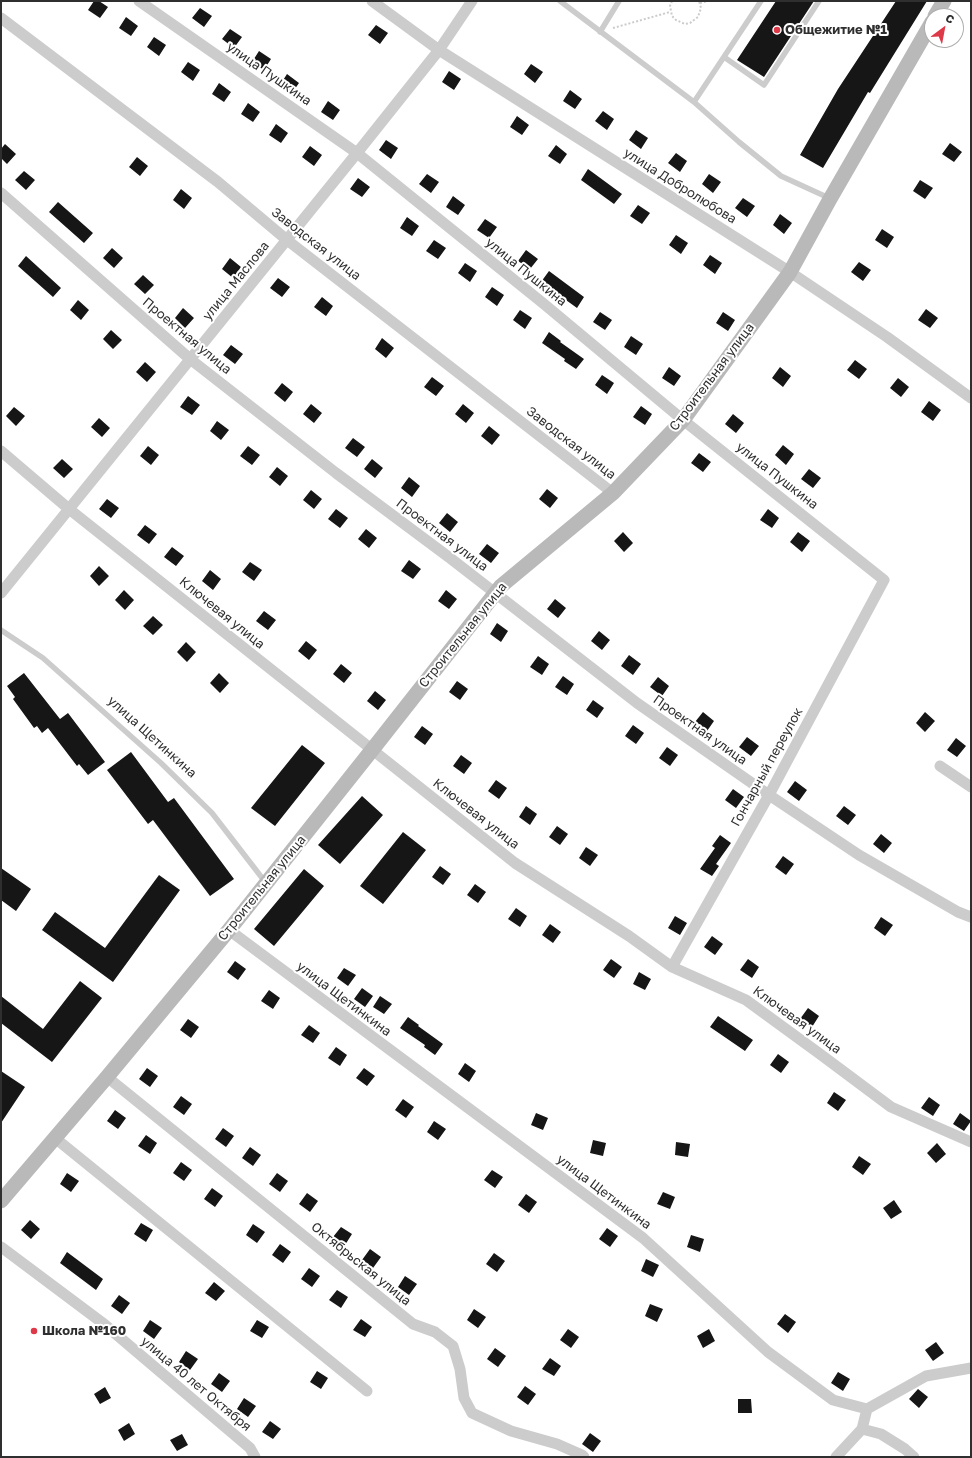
<!DOCTYPE html>
<meta charset="utf-8">
<style>
body{margin:0}
#map{position:relative;width:972px;height:1458px;overflow:hidden;background:#fff;font-family:"Golos Text",sans-serif}
canvas{display:block}
.frame{position:absolute;inset:0;border:2px solid #2f2f2f;pointer-events:none}
.north{position:absolute;left:924px;top:8px;width:40px;height:40px;box-sizing:border-box;background:#fff;border:1px solid #acacac;border-radius:50%;rotate:32deg;font-size:11px;font-weight:700;line-height:16px;text-align:center;color:#2f2f2f}
.north::after{content:'';display:block;margin:auto;width:14px;height:18px;background:#de3948;clip-path:polygon(50% 0,100% 100%,50% 72%,0 100%)}
</style>
<div id="map">
<canvas width="972" height="1458"></canvas>
<div class="frame"></div>
<div class="north">С</div>
</div>
<script>
const g = document.querySelector('canvas').getContext('2d');
g.lineJoin = 'round';
function paint(path, color) {
  g.fillStyle = color;
  g.fill(path, 'evenodd');
}
function shape(rows) {
  const path = new Path2D();
  for (const r of rows) {
    path.moveTo(r[0], r[1]);
    for (let i = 2; i < r.length; i += 2) path.lineTo(r[i], r[i + 1]);
  }
  return path;
}
function trace(path, color, width, dash) {
  g.strokeStyle = color;
  g.lineWidth = width;
  g.lineCap = dash ? 'butt' : 'round';
  g.setLineDash(dash || []);
  g.stroke(path);
}
function label(font, color, halo, rows, align = 'center') {
  g.font = font + ' "Golos Text",sans-serif';
  g.lineWidth = 4;
  g.setLineDash([]);
  g.textBaseline = 'middle';
  g.strokeStyle = halo;
  g.fillStyle = color;
  for (const [text, x, y, turn = 0] of rows) {
    g.save();
    g.translate(x, y);
    g.rotate((+turn || 0) * Math.PI / 180);
    g.textAlign = isNaN(turn) ? turn : align;
    if (halo) g.strokeText(text, 0, 0);
    g.fillText(text, 0, 0);
    g.restore();
  }
}
const building = shape([
 [94,1,99,1,108,7,100,18,88,10],
 [776,1,814,1,764,77,737,60],
 [896,1,927,1,870,93,868,92,823,168,800,155,838,89],
 [200,8,212,16,204,27,192,18],
 [126,17,138,26,131,36,119,28],
 [376,25,388,33,380,44,368,35],
 [230,29,242,37,234,48,222,39],
 [154,37,166,45,159,56,147,47],
 [259,51,271,59,264,70,252,62],
 [188,62,200,70,193,81,181,72],
 [531,64,543,72,535,83,524,74],
 [449,71,461,79,454,90,442,82],
 [287,74,299,83,292,93,280,85],
 [219,83,231,92,224,102,212,94],
 [570,90,582,99,575,109,563,101],
 [328,101,340,110,333,120,321,112],
 [248,103,260,112,253,122,241,114],
 [603,111,614,119,607,130,595,121],
 [517,116,529,125,522,135,510,127],
 [276,124,288,133,281,143,269,135],
 [636,130,648,138,641,149,629,140],
 [386,140,398,148,391,159,379,150],
 [950,143,962,152,954,162,942,154],
 [5,144,16,154,7,164,1,158,1,149],
 [556,145,567,154,560,164,548,156],
 [310,146,322,155,314,166,302,157],
 [676,153,687,161,680,172,668,163],
 [137,157,148,166,140,176,129,167],
 [588,169,622,194,614,204,581,180],
 [24,171,35,180,26,190,15,180],
 [427,174,439,182,431,193,419,184],
 [709,174,721,182,713,193,702,184],
 [358,178,370,187,362,197,350,189],
 [920,180,933,188,925,199,913,191],
 [181,189,192,198,184,209,173,200],
 [453,196,465,205,458,215,446,207],
 [743,198,755,206,747,217,735,208],
 [58,202,93,233,84,243,49,212],
 [638,205,650,213,642,224,630,216],
 [780,214,792,223,784,234,773,225],
 [407,217,419,226,412,236,400,228],
 [485,219,497,227,489,238,477,230],
 [882,229,894,237,887,248,875,240],
 [676,235,688,243,681,254,669,245],
 [434,240,446,248,438,259,426,251],
 [112,248,123,258,114,268,103,258],
 [526,250,538,259,530,269,518,261],
 [710,255,722,263,715,274,703,265],
 [26,256,61,288,53,297,18,266],
 [230,258,241,267,233,278,222,269],
 [859,262,871,270,863,281,851,272],
 [465,263,477,271,470,282,458,273],
 [549,271,584,297,577,308,541,282],
 [143,275,154,285,145,294,134,284],
 [278,278,290,287,282,297,270,288],
 [492,287,504,295,497,306,485,297],
 [322,297,333,306,326,316,314,307],
 [78,300,89,310,81,320,70,310],
 [183,308,194,318,185,328,175,318],
 [926,309,938,318,930,328,918,320],
 [520,310,532,318,525,329,513,320],
 [600,312,612,320,605,330,593,322],
 [723,312,735,320,728,331,716,323],
 [111,330,122,340,113,349,103,339],
 [549,332,561,341,560,342,584,359,576,369,564,361,565,359,542,343],
 [631,336,643,344,636,355,624,347],
 [382,338,394,348,386,358,375,349],
 [231,345,243,354,235,364,223,355],
 [855,360,867,369,859,379,847,370],
 [145,362,156,372,147,382,136,372],
 [669,367,681,376,674,386,662,378],
 [780,367,791,376,783,387,772,378],
 [602,375,614,383,607,394,595,385],
 [432,377,444,386,436,396,424,387],
 [898,378,909,387,901,397,890,388],
 [282,383,293,392,285,402,274,393],
 [188,396,200,405,192,415,180,407],
 [929,401,941,410,933,421,921,412],
 [311,404,322,413,314,423,303,414],
 [463,404,474,413,466,423,455,414],
 [641,406,652,414,645,425,633,417],
 [14,407,25,416,16,426,6,416],
 [733,414,744,423,736,433,725,424],
 [99,418,110,428,102,437,91,427],
 [217,421,229,430,221,440,210,431],
 [489,426,500,435,492,445,481,436],
 [353,438,365,447,357,457,345,448],
 [783,445,794,454,786,465,775,455],
 [148,446,159,455,151,465,140,456],
 [248,446,260,455,252,465,240,456],
 [699,453,711,462,703,472,691,463],
 [62,459,73,469,64,478,53,468],
 [372,459,383,468,375,478,364,469],
 [277,467,288,476,280,486,269,477],
 [809,469,821,478,813,488,801,479],
 [409,477,420,486,412,497,401,488],
 [547,489,558,498,550,508,539,499],
 [311,490,322,499,314,509,303,500],
 [107,499,119,508,111,518,99,509],
 [336,509,348,518,340,528,328,519],
 [768,509,779,518,772,528,760,520],
 [447,513,458,522,450,532,439,523],
 [145,525,157,534,149,544,137,535],
 [366,529,377,538,369,548,358,539],
 [623,532,633,543,624,552,614,541],
 [798,532,810,541,802,552,790,542],
 [487,544,499,553,491,563,479,554],
 [172,547,184,556,176,566,164,557],
 [409,560,421,569,413,579,401,571],
 [250,562,262,570,254,581,242,572],
 [99,566,109,576,99,586,90,576],
 [210,570,221,579,213,590,202,581],
 [124,590,134,600,125,610,115,600],
 [446,590,457,599,449,609,438,601],
 [555,599,566,608,558,618,547,609],
 [264,611,276,620,268,630,256,621],
 [153,616,163,625,153,635,143,626],
 [497,623,508,631,501,642,490,634],
 [599,631,610,640,602,650,591,641],
 [306,641,317,650,309,660,298,651],
 [186,642,196,652,187,662,177,652],
 [629,655,641,664,633,675,621,666],
 [538,656,549,664,542,675,530,667],
 [341,664,352,673,344,683,333,674],
 [24,673,60,719,68,713,105,762,88,775,79,764,77,766,48,728,42,733,37,726,34,728,13,699,15,697,7,686],
 [219,673,229,683,220,693,210,683],
 [563,676,574,684,567,695,555,687],
 [658,677,669,686,662,696,650,687],
 [457,681,468,689,460,700,449,692],
 [375,691,386,700,378,710,367,701],
 [593,700,604,708,597,718,586,710],
 [703,712,714,721,707,731,695,722],
 [925,712,935,721,925,732,916,723],
 [633,725,644,733,636,744,625,736],
 [422,726,433,734,425,745,414,737],
 [747,737,759,746,751,756,739,747],
 [956,738,966,746,957,757,947,750],
 [302,745,325,763,275,826,251,808],
 [667,747,678,755,670,766,659,758],
 [131,752,168,802,174,798,234,879,210,896,153,820,148,824,107,770],
 [461,755,472,763,464,774,453,766],
 [496,780,507,788,499,799,488,791],
 [795,781,807,790,799,801,787,792],
 [733,789,744,797,736,808,725,800],
 [362,796,383,815,340,864,318,845],
 [526,806,537,814,530,825,519,817],
 [844,806,856,815,848,825,836,816],
 [557,826,568,834,560,845,549,837],
 [403,832,426,850,383,904,360,886],
 [881,834,892,843,884,853,873,844],
 [720,835,731,843,716,864,719,866,712,876,700,869,715,848,712,846],
 [586,847,598,855,590,866,579,858],
 [783,856,794,864,786,875,775,867],
 [440,866,451,874,443,885,432,877],
 [1,868,31,889,16,911,1,900],
 [304,869,324,886,274,946,254,929],
 [159,875,180,890,113,982,42,930,55,912,105,948],
 [475,884,486,892,478,903,467,895],
 [516,908,527,916,520,927,508,919],
 [675,916,687,923,680,935,668,928],
 [881,917,893,925,885,936,874,928],
 [550,924,561,932,553,943,542,935],
 [712,936,723,944,715,955,704,947],
 [611,959,622,967,614,978,603,970],
 [748,959,759,967,752,978,740,970],
 [235,961,246,969,238,980,227,972],
 [344,968,356,975,348,986,337,978],
 [639,972,651,979,645,990,633,984],
 [80,981,102,998,52,1062,1,1023,1,996,43,1029],
 [362,988,373,996,365,1007,354,999],
 [269,990,280,998,273,1009,261,1001],
 [380,996,392,1004,384,1014,373,1007],
 [808,1008,819,1016,812,1027,800,1019],
 [718,1016,753,1040,745,1051,710,1027],
 [408,1017,419,1025,418,1026,443,1044,435,1055,424,1047,425,1045,400,1028],
 [188,1019,199,1027,191,1038,180,1030],
 [309,1025,320,1033,313,1043,301,1035],
 [336,1047,347,1055,340,1066,328,1058],
 [778,1054,789,1062,781,1073,770,1065],
 [465,1063,476,1071,469,1082,458,1074],
 [147,1068,158,1076,150,1087,139,1079],
 [364,1068,375,1076,367,1086,356,1078],
 [1,1071,25,1087,1,1123],
 [834,1092,846,1100,838,1111,827,1103],
 [181,1096,192,1104,184,1115,173,1107],
 [929,1097,940,1105,933,1116,921,1108],
 [403,1099,414,1107,406,1118,395,1110],
 [115,1110,126,1118,118,1129,107,1121],
 [536,1113,548,1118,543,1130,531,1125],
 [960,1113,971,1121,964,1131,953,1124],
 [434,1121,446,1129,438,1140,427,1132],
 [223,1128,234,1136,226,1147,215,1139],
 [146,1135,157,1143,150,1154,138,1146],
 [593,1140,606,1143,603,1156,590,1153],
 [676,1142,690,1144,688,1157,675,1155],
 [937,1143,946,1154,936,1163,927,1153],
 [250,1147,261,1155,253,1166,242,1158],
 [859,1156,871,1164,863,1175,852,1167],
 [181,1162,192,1170,184,1181,173,1173],
 [492,1170,503,1177,495,1188,484,1180],
 [67,1173,79,1181,71,1192,60,1184],
 [277,1173,288,1181,280,1192,269,1184],
 [212,1188,223,1196,215,1207,204,1199],
 [663,1192,675,1197,670,1209,657,1204],
 [307,1193,318,1201,310,1212,299,1204],
 [526,1194,537,1202,529,1213,518,1205],
 [894,1200,902,1212,891,1219,883,1208],
 [30,1220,40,1229,31,1239,21,1230],
 [141,1223,153,1230,146,1242,134,1234],
 [253,1224,265,1232,257,1243,246,1235],
 [341,1227,352,1234,345,1245,333,1237],
 [607,1228,618,1236,610,1247,599,1239],
 [691,1235,704,1239,700,1252,687,1247],
 [280,1244,291,1252,283,1263,272,1255],
 [370,1249,381,1257,373,1268,362,1260],
 [67,1252,103,1279,96,1290,60,1263],
 [494,1253,505,1261,497,1272,486,1264],
 [646,1259,659,1265,653,1277,641,1271],
 [309,1268,320,1276,312,1287,301,1279],
 [405,1276,417,1284,409,1295,398,1287],
 [214,1282,225,1291,216,1301,205,1293],
 [337,1290,348,1297,341,1308,329,1300],
 [119,1295,130,1303,122,1314,111,1306],
 [650,1304,663,1309,657,1322,645,1316],
 [474,1309,486,1317,478,1328,467,1320],
 [785,1314,796,1322,788,1333,777,1324],
 [361,1319,372,1327,365,1337,353,1330],
 [150,1320,162,1328,154,1339,143,1331],
 [257,1320,269,1327,262,1338,250,1331],
 [568,1329,579,1337,571,1348,560,1340],
 [709,1329,715,1341,703,1348,697,1336],
 [936,1342,944,1353,933,1361,925,1350],
 [495,1348,506,1356,498,1367,487,1359],
 [186,1351,198,1359,190,1370,179,1362],
 [550,1358,561,1366,554,1376,542,1369],
 [317,1371,328,1378,321,1389,310,1382],
 [838,1372,850,1379,843,1391,831,1383],
 [219,1373,230,1381,222,1392,211,1384],
 [525,1386,536,1394,528,1405,517,1397],
 [105,1387,111,1398,100,1404,94,1394],
 [918,1389,928,1397,919,1408,909,1399],
 [244,1398,256,1406,248,1417,237,1409],
 [738,1399,751,1399,752,1413,738,1413],
 [270,1421,281,1429,273,1439,262,1432],
 [129,1423,135,1434,124,1441,118,1430],
 [590,1433,601,1441,593,1452,582,1444],
 [182,1434,188,1445,177,1451,170,1440]
]);
const path = shape([
 [672,1,670,6,672,16,676,20,685,24,690,23,698,17,701,8,699,1],
 [700,3,708,1],
 [613,28,670,12]
]);
const lane = shape([
 [560,1,694,102,739,142,781,176,829,198],
 [600,32,619,1],
 [724,57,764,85,819,1],
 [694,102,761,1],
 [1,630,43,658,161,763,212,813,266,883]
]);
const street = shape([
 [139,1,357,153,544,304,683,420,884,580,769,795,672,967],
 [372,1,439,50,790,272,887,337,971,398],
 [1,18,218,182,287,240,613,493],
 [1,193,190,359,336,473,450,558,637,703,769,795,859,855,958,912,971,917],
 [1,451,69,509,515,863,629,936,672,967,746,1000,820,1054,891,1107,971,1142],
 [1,593,357,153,439,50,472,1],
 [940,766,971,787],
 [229,930,643,1238,768,1352,833,1400,867,1409,926,1376,971,1368],
 [107,1077,413,1324,435,1332,453,1346,460,1369,464,1398,472,1413,511,1431,557,1444,582,1455,584,1457],
 [55,1138,367,1391],
 [1,1247,104,1324,250,1448,255,1457],
 [862,1429,881,1434,905,1449,914,1457],
 [836,1457,862,1429,867,1409]
]);
const secondary = shape([
 [935,16,944,1],
 [1,1201,107,1077,229,930,372,750,501,586,613,493,683,420,790,272,830,199,932,22]
]);
const markers = [
 [777,30,4,"#de3948"],
 [34,1331,4,"#de3948"]
];
const poiNames = [
 ["Общежитие №1",785,30],
 ["Школа №160",42,1331]
];
const streetNames = [
 ["улица Пушкина",269,74,35],
 ["улица Добролюбова",680,186,32],
 ["Заводская улица",316,244,38],
 ["улица Пушкина",526,272,39],
 ["улица Маслова",236,281,-51],
 ["Проектная улица",187,336,40],
 ["Строительная улица",712,377,-53],
 ["Заводская улица",571,443,38],
 ["улица Пушкина",777,476,38],
 ["Проектная улица",442,535,37],
 ["Ключевая улица",222,613,39],
 ["Строительная улица",463,635,-51],
 ["Проектная улица",700,730,35],
 ["улица Щетинкина",152,737,42],
 ["Гончарный переулок",767,767,-61],
 ["Ключевая улица",476,814,38],
 ["Строительная улица",262,888,-51],
 ["улица Щетинкина",344,999,37],
 ["Ключевая улица",797,1020,36],
 ["улица Щетинкина",604,1192,37],
 ["Октябрьская улица",361,1264,39],
 ["улица 40 лет Октября",196,1384,40]
];
paint(building, '#161616');
trace(path, '#ccc', 2, [2, 2]);
trace(lane, '#ccc', 5.5);
trace(street, '#ccc', 11);
trace(secondary, '#b9b9b9', 15);
for (const [x, y, r, color] of markers) {
  const dot = new Path2D();
  dot.arc(x, y, r, 0, 2 * Math.PI);
  g.fillStyle = color;
  g.fill(dot);
  trace(dot, '#fff', 1.5);
}
label('bold 13px', '#2f2f2f', '#fff', poiNames, 'left');
label('13px', '#2f2f2f', '#fff', streetNames);
</script>
